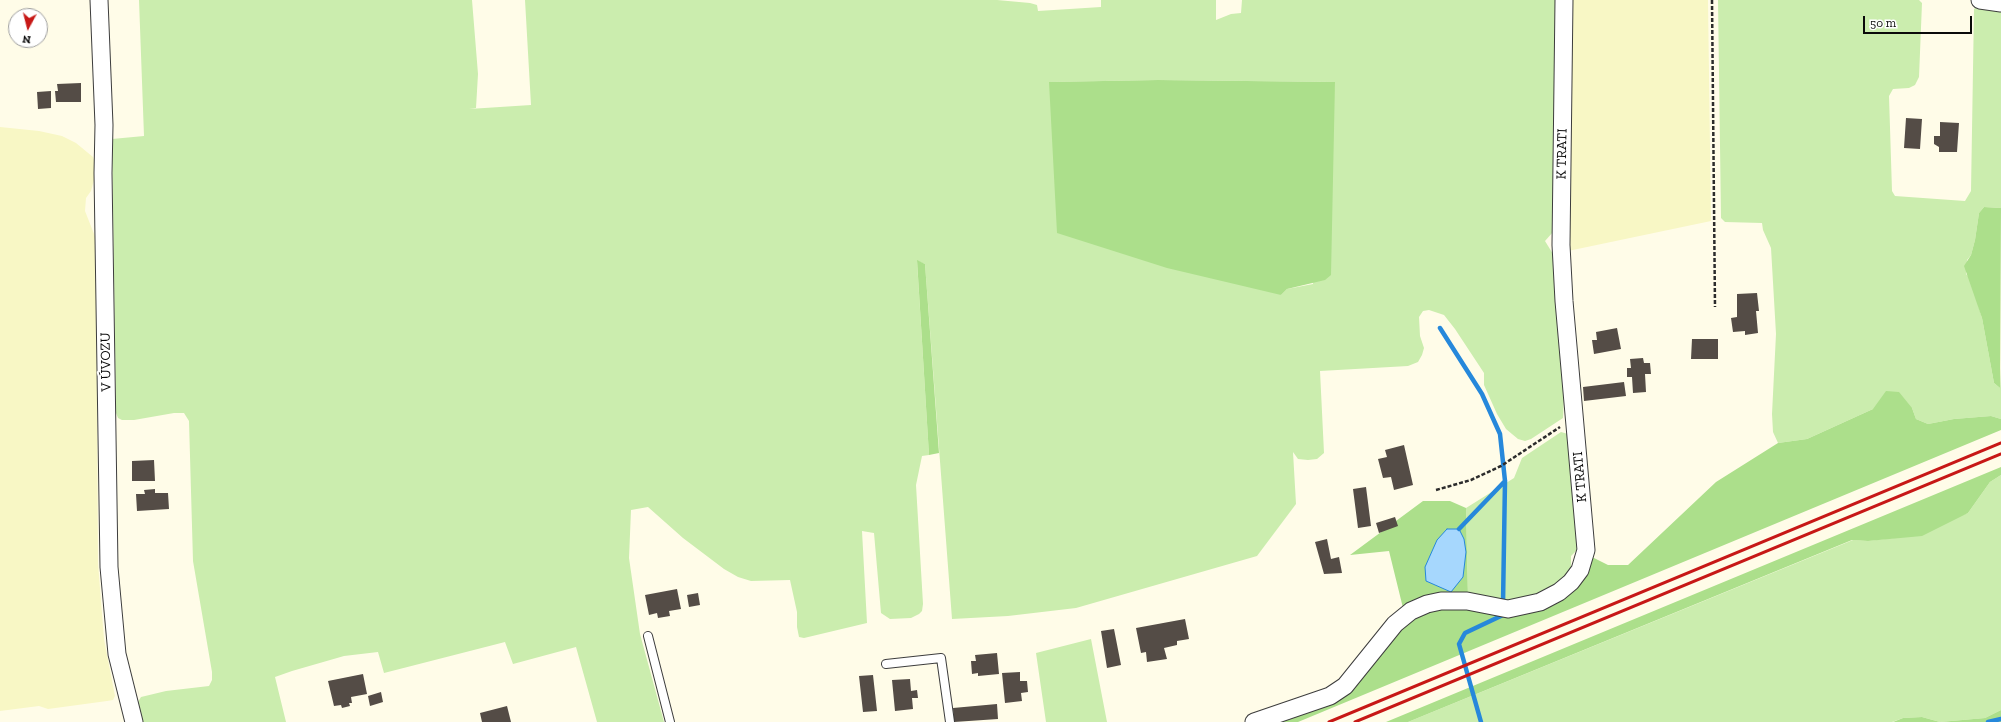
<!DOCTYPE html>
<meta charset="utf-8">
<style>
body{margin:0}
#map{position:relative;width:2001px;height:722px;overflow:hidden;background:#fffce8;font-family:"Zilla Slab",serif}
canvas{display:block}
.north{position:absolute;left:8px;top:8px;width:40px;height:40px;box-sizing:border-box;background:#fff;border:1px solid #9d9d9d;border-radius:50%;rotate:187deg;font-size:11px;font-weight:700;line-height:16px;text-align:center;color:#0a0a0a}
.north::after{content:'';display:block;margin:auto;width:14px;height:18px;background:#c71816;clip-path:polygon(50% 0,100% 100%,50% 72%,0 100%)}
.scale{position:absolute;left:1863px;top:16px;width:109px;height:18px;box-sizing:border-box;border:2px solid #0a0a0a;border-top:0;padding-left:5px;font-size:12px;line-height:14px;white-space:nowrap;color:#0a0a0a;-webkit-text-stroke:3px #fff;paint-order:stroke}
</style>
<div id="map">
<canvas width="2001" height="722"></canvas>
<div class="north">N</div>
<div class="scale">50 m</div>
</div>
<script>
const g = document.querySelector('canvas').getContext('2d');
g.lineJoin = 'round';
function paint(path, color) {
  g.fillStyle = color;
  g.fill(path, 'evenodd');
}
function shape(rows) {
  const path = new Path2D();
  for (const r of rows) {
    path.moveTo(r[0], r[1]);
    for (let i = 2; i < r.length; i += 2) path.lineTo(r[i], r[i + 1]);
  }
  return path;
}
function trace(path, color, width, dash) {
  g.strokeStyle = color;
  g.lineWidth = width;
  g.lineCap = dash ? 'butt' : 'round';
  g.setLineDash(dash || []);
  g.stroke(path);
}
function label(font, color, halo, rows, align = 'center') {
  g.font = font + ' "Zilla Slab",serif';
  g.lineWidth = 4;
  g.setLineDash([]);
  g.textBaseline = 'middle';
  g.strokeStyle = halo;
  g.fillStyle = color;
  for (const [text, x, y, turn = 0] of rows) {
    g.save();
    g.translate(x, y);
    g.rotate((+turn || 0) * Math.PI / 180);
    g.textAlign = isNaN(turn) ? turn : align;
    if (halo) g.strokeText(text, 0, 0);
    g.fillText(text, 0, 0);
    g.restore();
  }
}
const farmland = shape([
 [1568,0,1708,0,1711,221,1568,251],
 [0,127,39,131,62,136,76,143,93,157,96,165,94,180,91,191,86,198,85,211,96,239,98,563,104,639,115,696,113,700,107,701,48,709,39,706,0,711]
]);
const green = shape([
 [139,0,472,0,478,74,476,108,469,109,531,105,525,0,997,0,1030,3,1037,5,1038,11,1101,7,1101,0,1216,0,1216,20,1231,14,1241,13,1242,0,1555,0,1553,232,1545,241,1553,254,1564,396,1563,418,1531,439,1525,441,1518,439,1506,429,1497,414,1484,385,1484,373,1455,329,1444,315,1429,310,1423,311,1419,317,1420,336,1424,348,1422,355,1418,362,1408,366,1320,371,1324,453,1317,459,1308,460,1298,459,1293,452,1296,504,1257,556,1076,608,1008,616,952,619,925,264,917,261,929,455,922,456,916,485,923,604,922,611,919,614,911,618,890,619,881,613,874,533,862,531,867,623,804,638,799,637,797,627,797,612,790,580,751,581,738,577,724,569,683,538,648,507,631,510,629,558,640,634,664,722,597,722,576,647,513,664,505,642,384,673,378,652,344,656,292,671,275,677,286,722,139,722,136,705,141,697,166,691,209,686,212,680,212,672,193,561,189,421,184,413,174,413,134,420,122,420,118,418,116,413,112,139,144,136],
 [1158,80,1335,82,1313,284,1287,289,1281,295,1052,118,1050,82],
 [1718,0,1919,0,1922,3,1919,77,1915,85,1909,88,1893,89,1889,96,1892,191,1895,196,1965,201,1971,191,1974,9,1980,5,2001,9,2001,208,1984,207,1979,213,1975,240,1971,255,1967,260,1966,274,1970,278,1982,318,1994,383,2000,388,2001,368,2001,419,1991,416,1954,419,1928,424,1916,419,1912,408,1873,409,1807,439,1778,443,1773,432,1772,414,1776,334,1771,248,1763,230,1762,223,1725,222,1721,218],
 [1561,432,1568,434,1578,549,1571,556,1571,573,1542,594,1519,601,1468,598,1466,508,1514,478,1522,458],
 [2001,475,2001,710,1985,718,1940,722,1922,717,1903,718,1892,722,1408,722,1853,540,1868,541,1894,538,1968,513,1990,482],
 [1091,639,1107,722,1046,722,1036,653]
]);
const forest = shape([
 [1158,80,1335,82,1331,275,1325,280,1287,289,1281,295,1167,268,1057,233,1049,82],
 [1984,207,2001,208,2000,388,1994,383,1982,318,1964,266,1971,255,1975,240,1979,213],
 [917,260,925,264,939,453,929,455],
 [1886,391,1899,392,1912,408,1916,419,1928,424,1954,419,1991,416,2001,419,2001,430,1298,722,1267,722,1325,703,1400,627,1437,606,1529,610,1590,556,1608,565,1628,565,1716,482,1778,443,1807,439,1873,409],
 [2001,467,2001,475,1990,482,1968,513,1922,536,1868,541,1852,540,1408,722,1386,722],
 [1423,501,1450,501,1466,508,1468,598,1403,608,1389,551,1350,555],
 [2001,710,2001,722,1893,722,1903,718,1922,717,1940,722,1985,718]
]);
const water = shape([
 [1447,529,1459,529,1464,539,1466,552,1463,577,1451,592,1426,581,1425,567,1437,540,1447,529]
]);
const stream = shape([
 [1440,328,1482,394,1500,434,1505,481,1503,604],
 [1459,529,1505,481],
 [1481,722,1459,644,1465,633,1503,615,1503,612],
 [1988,722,2001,719]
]);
const building = shape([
 [81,83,81,102,56,102,55,91,58,91,57,84],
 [51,91,51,108,38,109,37,92],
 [1906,118,1922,119,1920,149,1904,148],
 [1940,122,1959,123,1957,152,1939,152,1939,147,1934,144,1934,136,1940,136],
 [1757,293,1759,311,1756,311,1758,333,1745,335,1745,331,1733,332,1731,318,1737,317,1737,294],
 [1617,328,1621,349,1594,354,1592,340,1597,340,1596,332],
 [1692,339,1718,339,1718,359,1691,359],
 [1643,358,1644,363,1650,363,1651,374,1645,374,1646,392,1633,393,1632,377,1627,377,1627,368,1631,368,1630,359],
 [1624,382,1626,396,1584,401,1583,387],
 [1404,445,1413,485,1394,490,1391,477,1383,478,1378,459,1387,457,1385,450],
 [154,460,155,481,132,481,132,461],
 [1366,487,1371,526,1358,528,1353,489],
 [155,489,155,493,168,493,169,509,137,511,136,494,145,494,144,490],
 [1395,517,1398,526,1379,533,1376,523],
 [1327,539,1331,559,1339,557,1342,573,1324,574,1315,542],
 [677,589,681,609,669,611,670,616,658,618,657,613,649,615,645,595],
 [698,593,700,605,689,607,687,595],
 [1185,619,1189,639,1177,641,1177,645,1164,648,1167,659,1147,662,1146,652,1141,653,1136,628],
 [1114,629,1121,665,1107,668,1101,631],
 [997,653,999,674,978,676,978,673,972,674,971,661,976,661,975,655],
 [1020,672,1020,681,1027,681,1028,692,1021,693,1022,701,1005,703,1002,673],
 [363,674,367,694,351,697,352,703,349,703,350,706,342,708,341,705,334,706,328,681],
 [873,675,877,711,863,712,859,676],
 [910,679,911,691,917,690,918,698,912,698,913,709,895,711,892,680],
 [381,692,383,702,370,706,368,696],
 [997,704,998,719,954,722,953,708],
 [507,706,511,722,482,722,480,713]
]);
const path = shape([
 [1712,0,1715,307],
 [1436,490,1471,480,1501,466,1560,427]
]);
const lane = shape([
 [648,636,670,722],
 [886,664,941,658,950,722]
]);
const street = shape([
 [99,0,104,125,103,173,109,567,117,654,134,722],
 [1980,0,2001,3],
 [1254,722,1330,696,1345,686,1395,624,1411,611,1427,604,1441,601,1467,601,1508,609,1540,602,1559,592,1571,582,1580,570,1586,550,1564,301,1561,245,1564,0]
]);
const rail = shape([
 [1329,722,2001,443],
 [1355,722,2001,454]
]);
const streetNames = [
 ["K TRATI",1562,154,-89],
 ["V ÚVOZU",106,362,-91],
 ["K TRATI",1580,477,-95]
];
paint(farmland, '#f8f7c5');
paint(green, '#cbedae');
paint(forest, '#acdf8b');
paint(water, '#a6d7fd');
trace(water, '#2688db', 1);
trace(stream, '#2688db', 4.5);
paint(building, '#544c46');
trace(lane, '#3d3d3d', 10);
trace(street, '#3d3d3d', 19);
trace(path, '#2c2c2c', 2.5, [4, 2]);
trace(lane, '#fff', 8);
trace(street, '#fff', 17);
trace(rail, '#c71816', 3);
label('14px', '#0a0a0a', '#fff', streetNames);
</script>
